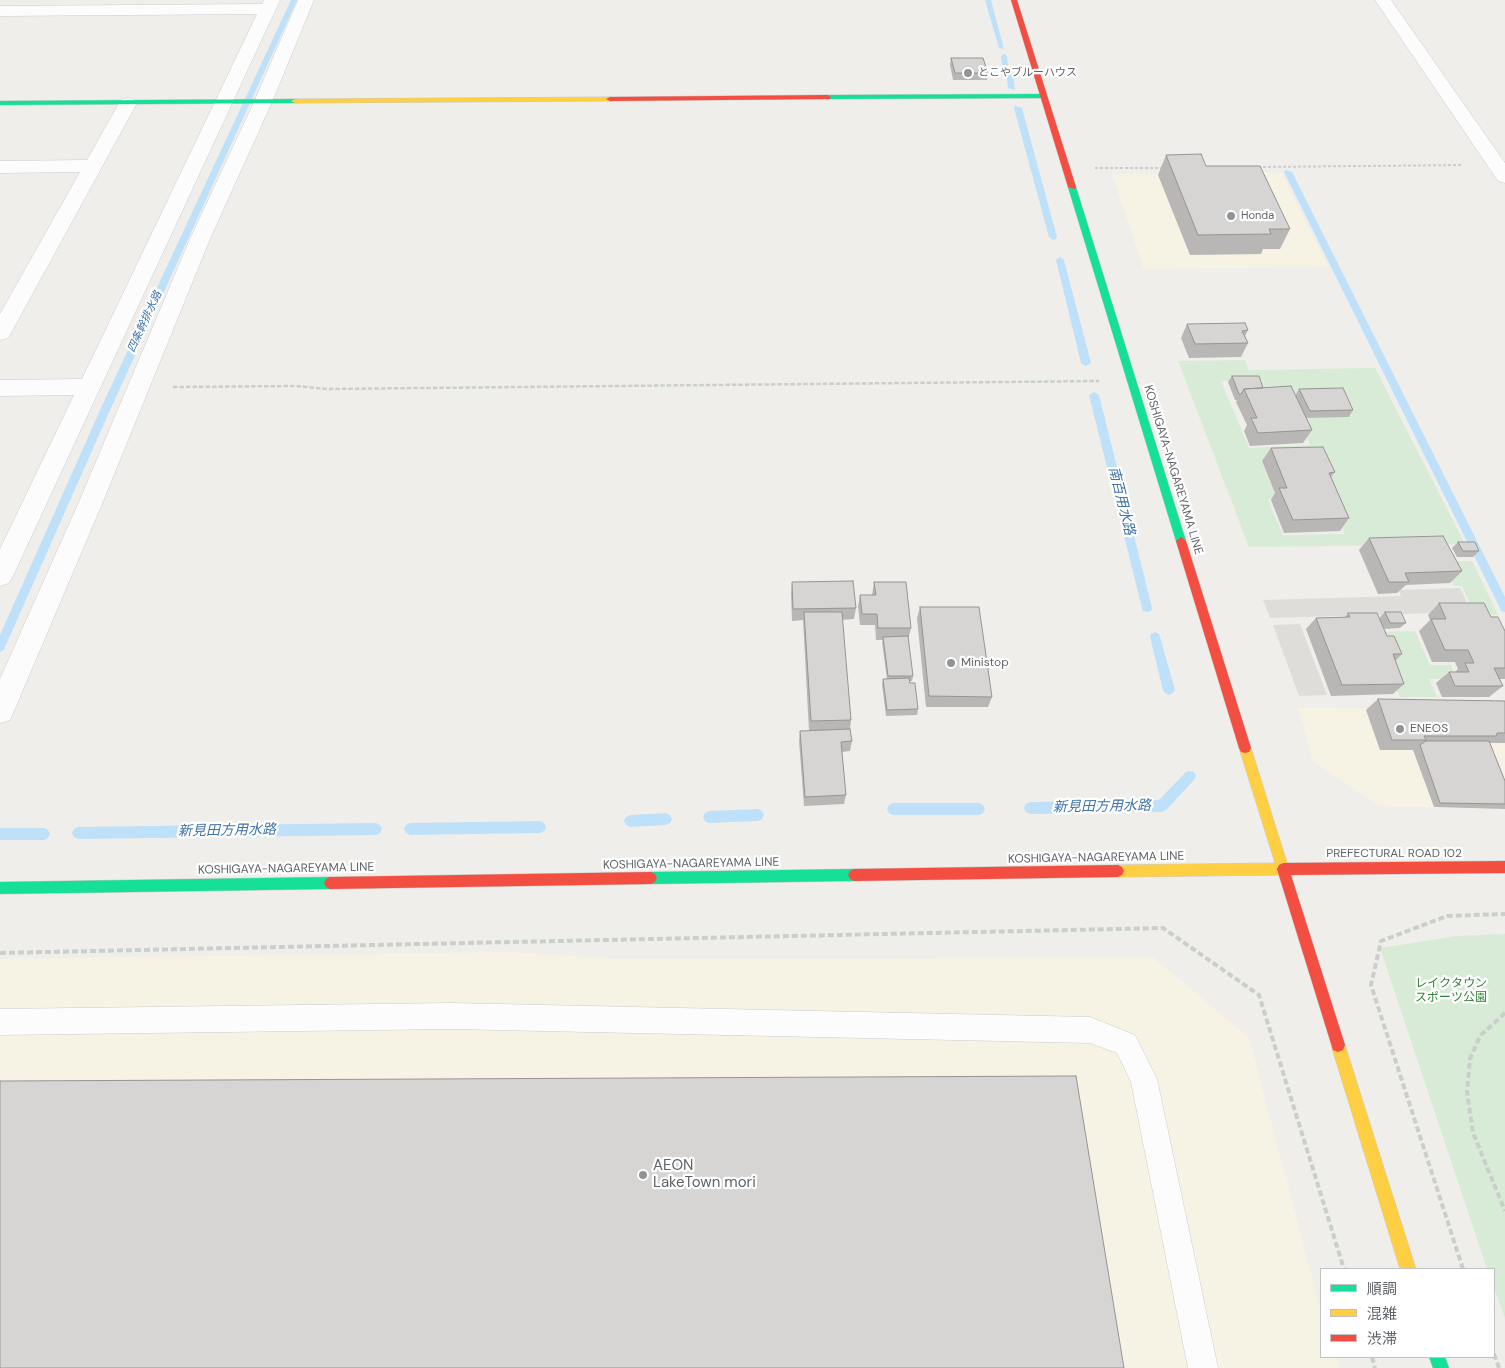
<!DOCTYPE html>
<meta charset="utf-8">
<style>
body{margin:0}
#map{position:relative;width:1505px;height:1368px;overflow:hidden;background:#efeeea;font-family:"DM Sans","Noto Sans JP",sans-serif}
canvas{display:block}
.legend{position:absolute;left:1320px;top:1268px;width:175px;height:90px;box-sizing:border-box;background:#fff;border:1px solid #bfc1c3;margin:0;padding:6px 9px;list-style:none;font-size:15px;color:#5f6368}
.legend li{display:flex;align-items:center;gap:10px;height:25px}
.legend b{width:25px;border:1px solid #bfc1c3}
</style>
<div id="map">
<canvas width="1505" height="1368"></canvas>
<ul class="legend">
<li><b style="height:6px;background:#16e098"></b>順調</li>
<li><b style="height:6px;background:#ffcf43"></b>混雑</li>
<li><b style="height:6px;background:#f24e42"></b>渋滞</li>
</ul>
</div>
<script>
const g = document.querySelector('canvas').getContext('2d');
g.lineJoin = 'round';
function paint(path, color) {
  g.fillStyle = color;
  g.fill(path, 'evenodd');
}
function shape(rows) {
  const path = new Path2D();
  for (const r of rows) {
    path.moveTo(r[0], r[1]);
    for (let i = 2; i < r.length; i += 2) path.lineTo(r[i], r[i + 1]);
  }
  return path;
}
function trace(path, color, width, dash) {
  g.strokeStyle = color;
  g.lineWidth = width;
  g.lineCap = dash ? 'butt' : 'round';
  g.setLineDash(dash || []);
  g.stroke(path);
}
function label(font, color, halo, rows, align = 'center') {
  g.font = font + ' "DM Sans","Noto Sans JP",sans-serif';
  g.lineWidth = 4.5;
  g.setLineDash([]);
  g.textBaseline = 'middle';
  g.strokeStyle = halo;
  g.fillStyle = color;
  for (const [text, x, y, turn = 0] of rows) {
    g.save();
    g.translate(x, y);
    g.rotate((+turn || 0) * Math.PI / 180);
    g.textAlign = isNaN(turn) ? turn : align;
    if (halo) g.strokeText(text, 0, 0);
    g.fillText(text, 0, 0);
    g.restore();
  }
}
const commercial = shape([
 [1282,173,1328,267,1144,269,1112,174],
 [1298,708,1505,709,1505,809,1379,806,1313,761],
 [509,952,619,959,1154,958,1249,1038,1321,1312,1321,1357,1336,1357,1339,1368,0,1368,0,959]
]);
const industrial = shape([
 [1460,588,1471,612,1270,618,1263,600,1401,596,1399,590],
 [1300,624,1327,695,1299,696,1273,625]
]);
const green = shape([
 [1245,360,1249,370,1375,368,1465,544,1249,547,1178,361],
 [1256,379,1263,396,1340,393,1352,416,1298,419,1310,445,1249,448,1221,381],
 [1316,458,1325,489,1345,534,1283,535,1268,500,1277,499,1261,460],
 [1436,548,1456,561,1472,561,1498,615,1475,615,1462,586,1454,586],
 [1415,631,1430,665,1451,665,1454,673,1445,673,1448,679,1429,679,1437,697,1400,697,1371,632],
 [1505,934,1505,1318,1494,1288,1494,1269,1487,1269,1380,948,1457,936]
]);
const stream = shape([
 [291,0,297,0,111,408,5,647,4,650,0,652,0,635,101,408,291,0],
 [985,0,991,0,1004,49,999,48,985,0],
 [1004,54,1007,56,1008,66,1002,65,1001,56,1004,54],
 [1006,71,1013,73,1015,90,1008,88,1006,71],
 [1015,106,1022,108,1057,237,1056,239,1053,240,1049,237,1014,108,1015,106],
 [1285,170,1292,172,1505,597,1505,612,1501,611,1500,608,1284,172,1285,170],
 [1060,257,1064,260,1091,363,1086,366,1081,363,1056,260,1060,257],
 [1094,392,1099,395,1152,608,1151,611,1147,612,1143,611,1142,608,1089,395,1094,392],
 [1155,632,1159,634,1160,637,1175,690,1173,693,1169,695,1165,693,1163,690,1150,637,1151,634,1155,632],
 [1190,771,1194,772,1196,776,1194,780,1166,810,1162,812,1030,814,1026,812,1024,808,1026,804,1030,802,1159,800,1186,772,1190,771],
 [893,803,979,803,983,805,985,809,983,813,979,815,893,815,889,813,887,809,889,805,893,803],
 [758,809,762,811,764,815,762,819,758,821,709,823,705,821,703,817,705,813,709,811,758,809],
 [666,813,670,815,672,819,670,823,666,825,630,827,626,825,624,821,626,817,630,815,666,813],
 [540,821,544,823,546,827,544,831,540,833,410,835,406,833,404,829,406,825,410,823,540,821],
 [376,823,380,825,382,829,380,833,376,835,78,839,74,837,72,833,74,829,78,827,376,823],
 [0,828,44,828,48,830,50,834,48,838,44,840,0,840,0,828]
]);
const pathFar2 = shape([
 [1258,167,1462,165],
 [1095,168,1164,168]
]);
const pathFar1 = shape([
 [173,387,297,386,326,389,1099,381]
]);
const path = shape([
 [0,953,1163,928,1259,995,1344,1269],
 [1505,1013,1480,1036,1470,1059,1467,1091,1473,1133,1505,1211],
 [1463,1269,1371,985,1381,941,1447,916,1505,914],
 [1494,1354,1499,1368],
 [1372,1357,1375,1368]
]);
const lane = shape([
 [451,1003,1090,1017,1135,1035,1157,1079,1218,1368,1188,1368,1131,1082,1117,1053,1090,1043,451,1029,0,1035,0,1009,451,1003]
]);
const street = shape([
 [264,0,280,0,13,576,9,583,0,586,0,549,74,395,0,396,0,380,82,379,257,14,0,16,0,6,262,4,264,0],
 [298,0,314,0,272,102,210,239,102,504,14,711,10,720,0,723,0,679,78,504,190,239,254,102,298,0],
 [1375,0,1391,0,1505,163,1505,183,1498,181,1375,0],
 [128,98,134,99,137,103,11,333,8,338,0,340,0,314,80,172,0,173,0,161,87,160,119,103,122,99,128,98]
]);
const fast = shape([
 [1044,94,1047,94,1047,98,827,99,823,97,827,95,1044,94],
 [298,99,298,103,295,103,0,105,0,101,298,99],
 [1069,185,1076,187,1186,541,1181,545,1176,541,1068,187,1069,185],
 [854,869,858,871,860,875,858,879,854,881,651,884,647,882,645,878,647,874,651,872,854,869],
 [330,877,334,879,336,883,334,887,330,889,0,894,0,882,330,877],
 [1429,1357,1445,1357,1449,1368,1433,1368,1429,1357]
]);
const slow = shape([
 [610,97,613,97,613,101,295,103,291,101,295,99,610,97],
 [1245,743,1249,744,1251,748,1289,869,1287,873,1283,875,1118,877,1114,875,1112,871,1114,867,1118,865,1275,863,1239,748,1241,744,1245,743],
 [1338,1038,1343,1040,1345,1045,1416,1269,1400,1269,1331,1045,1333,1040,1338,1038]
]);
const jam = shape([
 [1011,0,1017,0,1076,187,1075,189,1068,187,1011,0],
 [827,95,831,97,830,99,610,101,606,99,610,97,827,95],
 [1181,537,1186,541,1251,748,1249,752,1245,753,1241,752,1239,748,1176,541,1181,537],
 [1505,861,1505,873,1291,875,1345,1045,1343,1050,1338,1052,1333,1050,1277,869,1279,865,1283,863,1505,861],
 [1118,865,1122,867,1124,871,1122,875,1118,877,854,881,850,879,848,875,850,871,854,869,1118,865],
 [651,872,655,874,657,878,655,882,651,884,330,889,326,887,324,883,326,879,330,877,651,872]
]);
const wall = shape([
 [951,58,988,73,987,80,953,80,950,65],
 [1166,155,1206,166,1290,229,1280,249,1263,249,1261,254,1190,255,1158,175],
 [1187,324,1248,330,1245,336,1248,343,1241,357,1189,358,1181,338],
 [1232,376,1263,388,1295,396,1299,389,1353,410,1349,417,1306,418,1312,430,1303,443,1250,446,1244,431,1247,425,1236,402,1237,400,1235,400,1228,382],
 [1271,448,1335,472,1331,477,1349,518,1340,531,1284,533,1271,500,1275,493,1262,461],
 [1369,538,1462,571,1450,583,1406,585,1397,593,1378,594,1359,550],
 [1458,542,1479,551,1473,557,1457,557,1452,548],
 [792,582,856,608,854,619,842,620,851,720,850,729,852,741,850,751,842,752,846,795,844,804,804,806,799,741,800,731,809,731,803,620,792,621,791,594],
 [874,582,911,628,908,640,913,676,912,681,910,681,918,709,917,715,886,716,882,684,883,679,887,679,882,642,883,640,876,640,875,625,860,625,858,606,860,595,872,595],
 [1439,603,1491,617,1505,631,1505,679,1499,679,1503,686,1489,697,1442,697,1436,683,1449,672,1455,672,1458,669,1455,662,1432,662,1419,631,1430,620,1428,615],
 [920,607,992,697,988,707,926,707,917,618],
 [1385,612,1406,623,1400,628,1384,629,1379,618],
 [1348,613,1387,636,1402,654,1395,661,1404,684,1393,694,1331,696,1306,629,1316,618,1345,617],
 [1378,699,1505,701,1505,743,1490,743,1505,781,1505,809,1434,807,1413,750,1380,750,1366,710]
]);
const building = shape([
 [951,58,983,58,988,73,955,73,951,58],
 [1201,154,1206,166,1260,166,1290,229,1269,229,1271,234,1198,235,1166,155,1201,154],
 [1245,323,1248,330,1242,331,1248,343,1195,344,1187,324,1245,323],
 [1232,376,1259,376,1263,388,1244,389,1241,394,1239,394,1232,376],
 [1291,386,1312,430,1258,433,1251,418,1257,418,1244,389,1291,386],
 [1343,388,1353,410,1310,411,1299,389,1343,388],
 [1323,447,1335,472,1329,473,1349,518,1293,520,1279,488,1287,488,1271,448,1323,447],
 [1443,536,1462,571,1405,573,1409,582,1389,582,1369,538,1443,536],
 [1458,542,1475,542,1479,551,1463,551,1458,542],
 [853,581,856,608,793,609,792,582,853,581],
 [874,582,906,582,911,628,878,628,877,614,862,614,860,595,876,595,874,582],
 [1439,603,1484,603,1491,617,1498,617,1505,631,1505,668,1494,668,1503,686,1455,686,1449,672,1469,672,1465,663,1474,663,1468,650,1445,650,1431,619,1446,619,1439,603],
 [920,607,979,607,992,697,929,696,920,607],
 [804,612,842,612,851,720,811,721,804,612],
 [1385,612,1401,612,1406,623,1390,623,1385,612],
 [1348,613,1377,613,1387,636,1394,636,1402,654,1393,654,1404,684,1342,685,1316,618,1350,617,1348,613],
 [908,636,913,676,888,676,883,637,908,636],
 [909,678,910,683,915,683,918,709,887,710,883,679,909,678],
 [1378,699,1505,701,1505,733,1497,733,1496,736,1424,736,1426,740,1392,740,1378,699],
 [850,729,852,741,841,742,846,795,805,797,800,731,850,729],
 [1426,741,1489,741,1505,781,1505,804,1440,803,1420,745,1426,741],
 [1076,1076,1124,1368,0,1368,0,1081,1076,1076]
]);
const markers = [
 [968,73,5,"#919496"],
 [1231,216,5,"#919496"],
 [951,663,5,"#919496"],
 [1400,729,5,"#919496"],
 [643,1175,5,"#919496"]
];
const farPoinames = [
 ["とこやブルーハウス",978,73],
 ["Honda",1241,216]
];
const farWaternames = [
 ["四条幹排水路",145,322,-65]
];
const streetNames = [
 ["KOSHIGAYA-NAGAREYAMA LINE",1173,470,73],
 ["PREFECTURAL ROAD 102",1394,854],
 ["KOSHIGAYA-NAGAREYAMA LINE",1096,858,-1],
 ["KOSHIGAYA-NAGAREYAMA LINE",691,864,-1],
 ["KOSHIGAYA-NAGAREYAMA LINE",286,869,-1]
];
const poiNames = [
 ["Ministop",961,663],
 ["ENEOS",1410,729]
];
const parkNames = [
 ["レイクタウン",1451,984],
 ["スポーツ公園",1451,998]
];
const waterNames = [
 ["南百用水路",1121,501,76],
 ["新見田方用水路",1102,807,-1],
 ["新見田方用水路",227,831,-1]
];
const nearPoinames = [
 ["AEON",653,1166],
 ["LakeTown mori",653,1183]
];
paint(commercial, '#f7f3e4');
paint(industrial, '#dfddda');
paint(green, '#d8ebd6');
paint(stream, '#bfe0f9');
trace(lane, '#cbcccc', 1);
trace(street, '#cbcccc', 1);
trace(fast, '#cacacb', 1);
trace(slow, '#cacacb', 1);
trace(jam, '#cacacb', 1);
trace(pathFar2, '#cacfcc', 2, [3, 2]);
trace(pathFar1, '#cacfcc', 2.5, [4.5, 2]);
trace(path, '#cacfcc', 4, [6, 3]);
paint(lane, '#fdfcfc');
paint(street, '#fdfcfc');
paint(fast, '#16e098');
paint(slow, '#ffcf43');
paint(jam, '#f24e42');
paint(wall, '#b8b7b5');
paint(building, '#d6d5d3');
trace(building, '#969594', 1);
for (const [x, y, r, color] of markers) {
  const dot = new Path2D();
  dot.arc(x, y, r, 0, 2 * Math.PI);
  g.fillStyle = color;
  g.fill(dot);
  trace(dot, '#fff', 2);
}
label('11px', '#5f6368', '#fff', farPoinames, 'left');
label('italic 11px', '#4174aa', '#fff', farWaternames);
label('12px', '#5f6368', '#fff', streetNames);
label('12px', '#5f6368', '#fff', poiNames, 'left');
label('12px', '#348238', '#fff', parkNames);
label('italic 14px', '#4174aa', '#fff', waterNames);
label('15px', '#5f6368', '#fff', nearPoinames, 'left');
</script>
